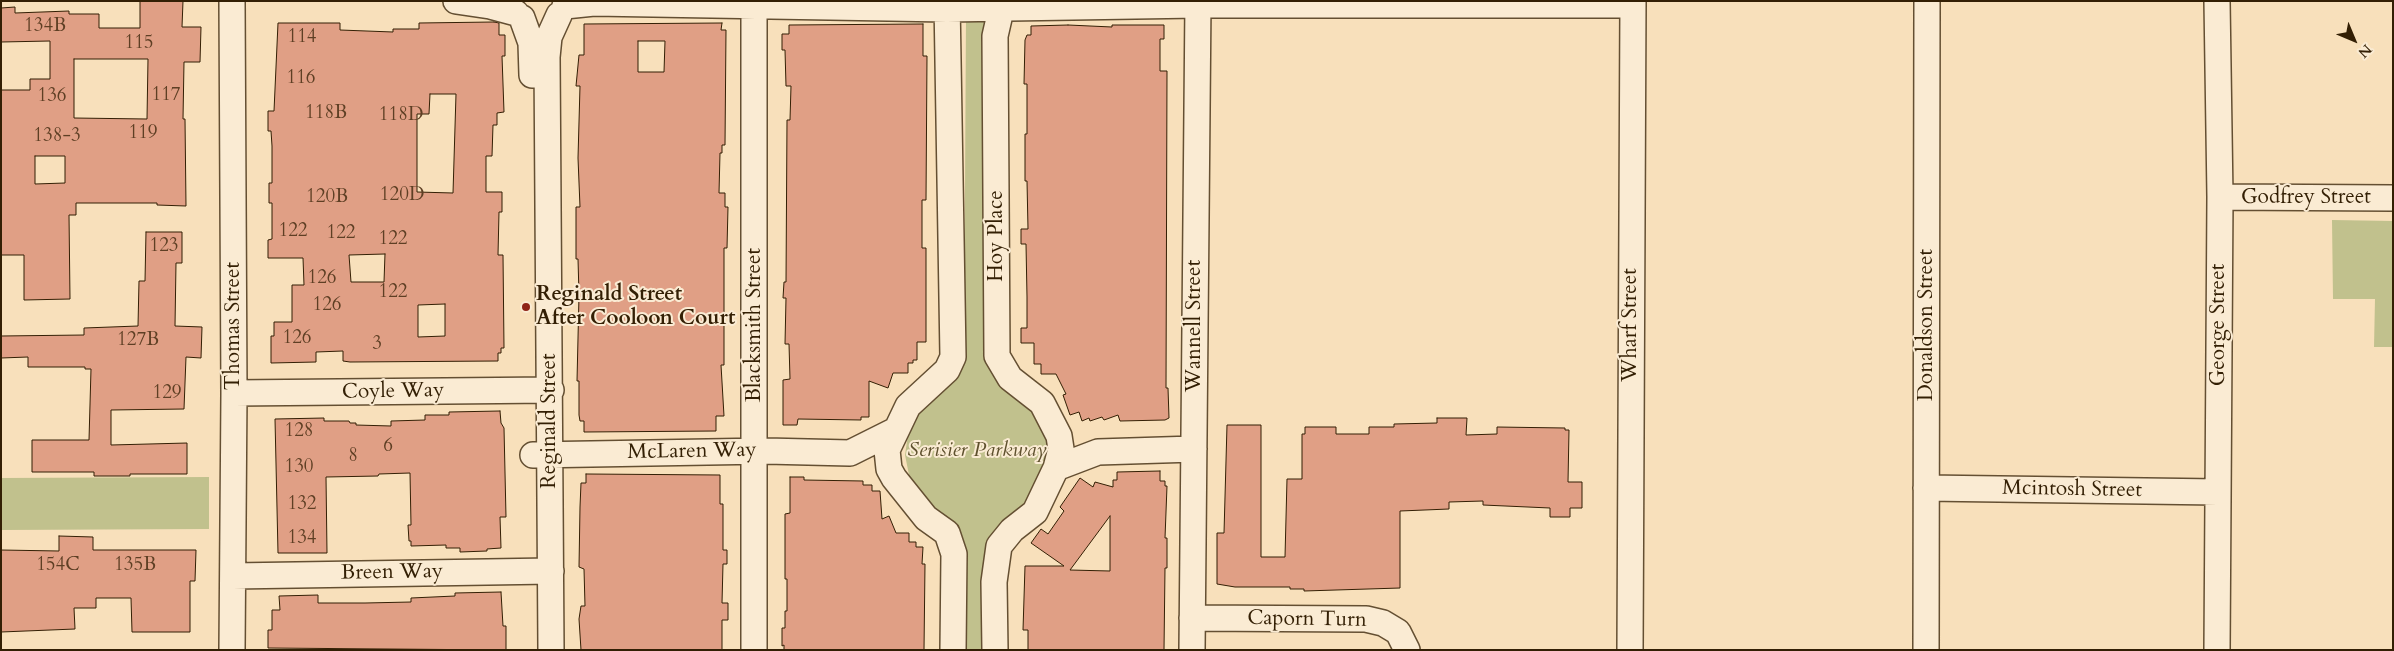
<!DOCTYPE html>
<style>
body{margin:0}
#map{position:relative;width:2394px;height:651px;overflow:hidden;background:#f8e0bb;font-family:Cardo,serif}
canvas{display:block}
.frame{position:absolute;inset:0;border:2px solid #331f04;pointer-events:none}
.north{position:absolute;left:2329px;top:15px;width:50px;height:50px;-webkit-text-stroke:4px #faebd3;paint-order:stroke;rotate:135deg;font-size:14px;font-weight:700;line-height:20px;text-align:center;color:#331f04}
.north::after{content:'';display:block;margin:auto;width:18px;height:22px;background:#331f04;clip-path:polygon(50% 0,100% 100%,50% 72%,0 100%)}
</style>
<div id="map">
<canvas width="2394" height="651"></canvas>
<div class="frame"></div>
<div class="north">N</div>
</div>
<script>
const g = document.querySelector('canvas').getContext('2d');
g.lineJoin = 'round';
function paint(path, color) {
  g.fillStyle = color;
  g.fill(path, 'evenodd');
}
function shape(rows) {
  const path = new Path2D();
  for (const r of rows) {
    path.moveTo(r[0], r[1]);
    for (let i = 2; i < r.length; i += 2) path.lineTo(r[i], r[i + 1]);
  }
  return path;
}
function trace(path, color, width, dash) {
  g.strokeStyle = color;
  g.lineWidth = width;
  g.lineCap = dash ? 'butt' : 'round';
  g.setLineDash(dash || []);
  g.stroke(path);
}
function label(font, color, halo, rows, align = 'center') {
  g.font = font + ' Cardo,serif';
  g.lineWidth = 4;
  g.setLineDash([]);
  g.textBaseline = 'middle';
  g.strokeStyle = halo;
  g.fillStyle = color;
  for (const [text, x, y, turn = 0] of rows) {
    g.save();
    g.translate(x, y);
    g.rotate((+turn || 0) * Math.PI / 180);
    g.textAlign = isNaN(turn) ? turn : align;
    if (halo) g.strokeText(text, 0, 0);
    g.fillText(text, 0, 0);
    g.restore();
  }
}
const green = shape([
 [966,17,988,17,989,363,1025,398,1046,431,1047,458,1027,502,1005,519,989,538,984,650,964,650,963,537,950,520,923,499,910,480,905,455,909,428,926,402,964,361],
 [2332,220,2393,221,2393,347,2374,347,2375,299,2333,299],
 [209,477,209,529,1,530,1,478]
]);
const building = shape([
 [140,1,183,1,182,27,201,27,200,62,184,62,183,119,185,119,186,206,157,205,157,203,76,203,76,215,69,215,70,299,24,300,24,255,1,255,1,90,30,90,30,79,50,79,50,41,1,42,1,8,15,7,15,13,69,11,69,14,99,14,99,28,140,28,140,1],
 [74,59,148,59,147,119,74,118,74,59],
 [35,156,65,156,65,183,35,184,35,156],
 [494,22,499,23,499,35,505,35,505,56,502,56,504,112,497,113,497,125,493,125,492,156,486,156,486,192,502,192,502,212,499,212,498,255,503,255,504,348,501,348,501,353,498,353,498,361,350,362,343,361,343,351,316,352,316,362,271,363,271,336,274,336,274,322,292,322,292,285,304,285,303,258,268,258,268,240,272,239,272,203,269,203,269,183,272,183,272,146,271,131,268,131,268,111,274,111,278,23,340,23,340,30,393,32,393,29,419,29,419,23,494,22],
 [430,94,456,94,453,193,417,192,417,114,429,114,430,94],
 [385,254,384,282,351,282,349,255,385,254],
 [445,304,445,336,418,337,418,305,445,304],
 [722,23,721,30,726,30,725,145,722,145,722,153,720,153,719,193,725,193,725,207,728,207,727,248,724,248,724,365,721,365,724,416,716,416,716,431,584,432,584,421,580,421,579,415,579,381,577,381,579,295,578,259,576,259,576,207,580,207,578,158,580,86,576,86,579,55,584,55,584,24,722,23],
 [638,41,665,41,664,72,638,72,638,41],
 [923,24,923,56,927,56,926,200,922,200,922,248,926,248,926,342,917,342,917,360,913,360,913,363,908,363,908,373,893,373,888,388,869,381,869,417,861,417,861,420,798,419,797,425,783,425,783,380,790,379,789,344,785,344,786,298,783,298,784,282,786,282,787,120,790,120,791,86,786,86,785,50,782,50,782,34,789,34,789,25,923,24],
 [1068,25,1112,27,1112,25,1164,25,1164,39,1160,39,1160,71,1167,71,1166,388,1168,388,1169,418,1165,420,1120,421,1118,415,1104,420,1102,417,1090,421,1089,418,1082,421,1079,412,1070,415,1063,395,1066,394,1056,374,1041,374,1041,364,1034,364,1034,343,1021,343,1021,328,1027,328,1027,297,1026,244,1021,244,1021,229,1028,229,1027,181,1025,181,1025,134,1027,134,1027,84,1024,84,1025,40,1027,35,1031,35,1031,26,1068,25],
 [146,232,182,232,182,263,176,263,175,326,202,327,201,358,186,357,184,409,111,410,111,445,187,443,187,474,130,474,130,476,94,476,94,472,32,472,32,440,89,440,91,369,85,369,85,367,28,367,28,357,1,358,1,336,84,335,84,328,138,326,139,281,145,281,146,232],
 [500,411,501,423,504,428,506,517,500,517,501,548,487,549,487,551,460,552,460,548,446,548,446,545,411,546,411,541,409,541,408,525,411,525,410,473,379,474,378,476,326,477,327,553,278,553,275,419,324,418,324,421,349,421,350,423,356,423,356,425,391,426,391,421,425,420,425,415,449,415,449,412,500,411],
 [1437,418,1467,418,1466,435,1497,434,1497,427,1565,428,1565,430,1569,430,1568,482,1582,482,1582,508,1570,508,1570,517,1550,517,1550,508,1483,505,1483,501,1449,502,1449,509,1400,511,1400,588,1304,591,1304,589,1290,589,1290,587,1235,587,1217,584,1217,533,1224,533,1227,425,1261,425,1261,557,1285,557,1287,479,1302,479,1302,434,1305,434,1305,427,1336,427,1336,434,1369,434,1369,427,1394,427,1394,424,1437,423,1437,418],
 [1160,471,1160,481,1165,481,1165,486,1167,486,1165,538,1167,538,1167,568,1165,568,1164,650,1028,650,1028,630,1023,630,1025,566,1064,566,1031,543,1041,529,1048,534,1064,511,1060,507,1080,478,1093,487,1095,482,1113,487,1113,480,1117,480,1117,472,1160,471],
 [1110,516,1110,571,1070,570,1073,566,1110,516],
 [586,474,720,475,720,504,723,504,723,550,727,550,727,564,723,564,722,603,728,603,728,620,722,620,722,650,581,650,579,619,581,606,585,606,584,569,579,567,580,507,581,483,586,483,586,474],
 [790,477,804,477,804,480,863,481,863,485,872,485,872,491,880,491,882,519,889,516,896,533,909,533,909,542,916,542,916,547,923,547,922,564,925,564,924,650,784,650,784,645,782,646,782,628,785,628,785,611,787,611,787,579,785,579,785,514,790,513,790,477],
 [59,536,93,537,93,550,196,550,195,581,190,581,190,632,132,632,131,598,96,598,96,608,74,608,75,629,1,632,1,550,59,551,59,536],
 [501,592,503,626,506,626,506,650,268,648,268,630,272,630,272,610,280,610,279,596,318,595,318,603,365,603,411,602,411,598,455,596,455,593,501,592]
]);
const minor = shape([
 [456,1,490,6,516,13],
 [754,1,754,650],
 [947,1,953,357,947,370,908,406,887,450,889,469,894,478,926,518,947,533,954,554,953,650],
 [2217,1,2220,197,2217,650],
 [565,6,594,3,947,9,1198,5,1633,5],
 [522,18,531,43,532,75],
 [2220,197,2393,198],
 [234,393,551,390],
 [533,455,766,451,850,453,896,430],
 [1056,468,1098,452,1194,449],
 [1926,488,2218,492],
 [233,576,551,571],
 [1192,618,1366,619,1383,623,1398,632,1407,650],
 [232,650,234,393,232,1],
 [551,650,547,57,549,37,559,15],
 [995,650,994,582,999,546,1012,530,1035,512,1056,468,1061,449,1059,436,1042,403,1010,378,997,356,995,36,1003,1],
 [1192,650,1198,1],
 [1630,650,1633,1],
 [1926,650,1927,1]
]);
const markers = [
 [526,307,5,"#8f2418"]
];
const numberNames = [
 ["134B",45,27],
 ["114",302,38],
 ["115",139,44],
 ["116",301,79],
 ["117",166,96],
 ["136",52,97],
 ["118B",326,114],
 ["118D",401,116],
 ["119",143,134],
 ["138-3",57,137],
 ["120D",402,196],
 ["120B",327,198],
 ["122",293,232],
 ["122",341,234],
 ["122",393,240],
 ["123",164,247],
 ["126",322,279],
 ["122",393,293],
 ["126",327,306],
 ["126",297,339],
 ["127B",138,341],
 ["3",377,345],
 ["129",167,394],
 ["128",299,432],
 ["6",388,447],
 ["8",353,457],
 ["130",299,468],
 ["132",302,505],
 ["134",302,539],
 ["154C",58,566],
 ["135B",135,566]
];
const streetNames = [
 ["Godfrey Street",2306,198],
 ["Hoy Place",997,236,-90],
 ["Blacksmith Street",755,325,-90],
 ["Wharf Street",1631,325,-90],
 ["Donaldson Street",1927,325,-90],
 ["George Street",2219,325,-90],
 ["Thomas Street",234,326,-90],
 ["Wannell Street",1195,326,-90],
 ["Coyle Way",393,392,-1],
 ["Reginald Street",550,421,-90],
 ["McLaren Way",692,452,-1],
 ["Mcintosh Street",2072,490,1],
 ["Breen Way",392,573,-1],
 ["Caporn Turn",1307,620,1]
];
const poiNames = [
 ["Reginald Street",536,295],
 ["After Cooloon Court",536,319]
];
const parkNames = [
 ["Serisier Parkway",977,451]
];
paint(green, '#c1c18d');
paint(building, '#e09f85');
trace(building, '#331f04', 1);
trace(minor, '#644f32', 28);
trace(minor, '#faebd3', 25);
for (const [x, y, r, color] of markers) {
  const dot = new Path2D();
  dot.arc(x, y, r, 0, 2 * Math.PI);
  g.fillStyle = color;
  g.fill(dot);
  trace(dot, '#faebd3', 2);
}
label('19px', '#5e3f24', null, numberNames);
label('21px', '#331f04', '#faebd3', streetNames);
label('bold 21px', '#331f04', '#faebd3', poiNames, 'left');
label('italic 21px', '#5e502d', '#faebd3', parkNames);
</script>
